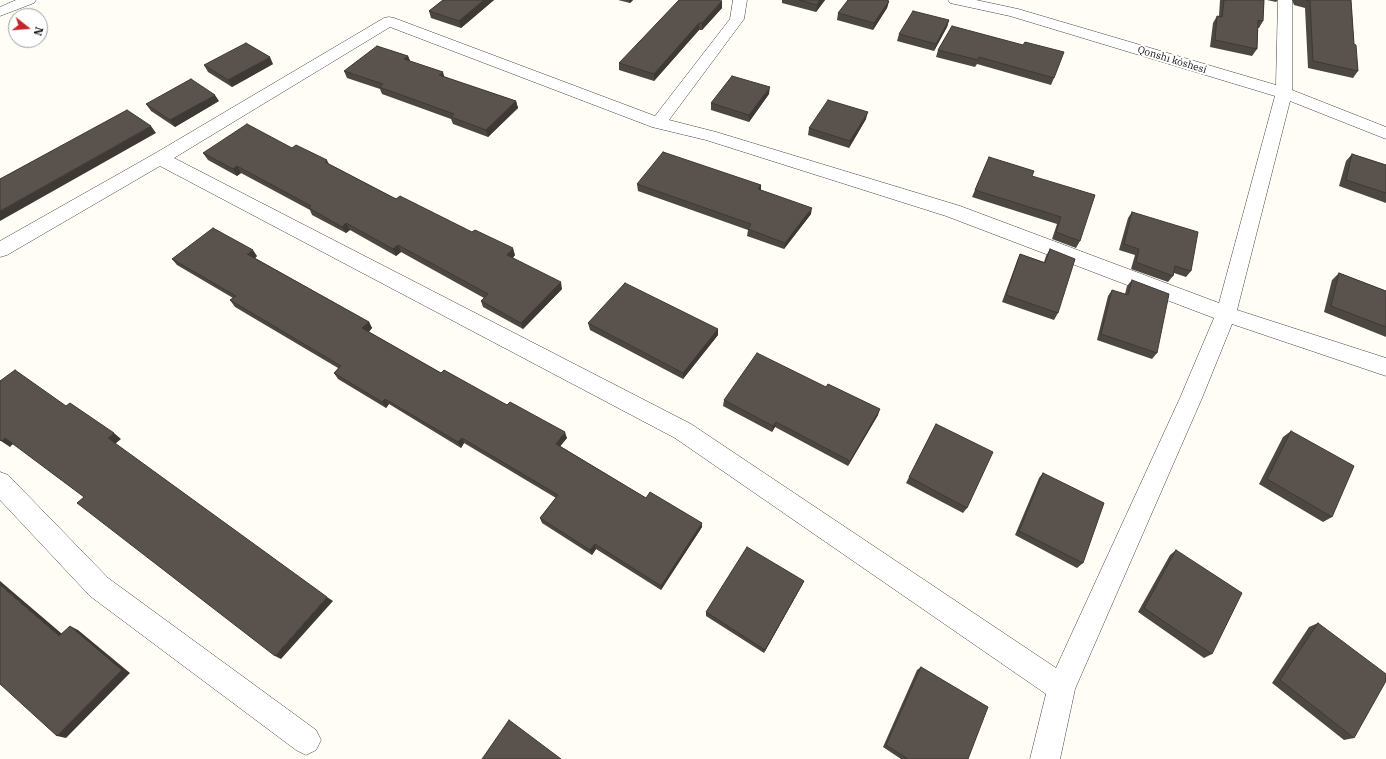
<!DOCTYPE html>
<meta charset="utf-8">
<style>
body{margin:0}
#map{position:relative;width:1386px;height:759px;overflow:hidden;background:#fffdf5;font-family:"IBM Plex Serif",serif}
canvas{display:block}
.north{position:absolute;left:8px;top:8px;width:40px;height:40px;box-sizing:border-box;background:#fff;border:1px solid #a0a0a0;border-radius:50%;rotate:107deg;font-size:11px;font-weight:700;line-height:16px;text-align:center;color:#111}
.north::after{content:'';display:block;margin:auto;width:14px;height:18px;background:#c4262e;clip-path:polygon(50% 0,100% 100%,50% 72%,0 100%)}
</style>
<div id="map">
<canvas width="1386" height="759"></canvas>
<div class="north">N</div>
</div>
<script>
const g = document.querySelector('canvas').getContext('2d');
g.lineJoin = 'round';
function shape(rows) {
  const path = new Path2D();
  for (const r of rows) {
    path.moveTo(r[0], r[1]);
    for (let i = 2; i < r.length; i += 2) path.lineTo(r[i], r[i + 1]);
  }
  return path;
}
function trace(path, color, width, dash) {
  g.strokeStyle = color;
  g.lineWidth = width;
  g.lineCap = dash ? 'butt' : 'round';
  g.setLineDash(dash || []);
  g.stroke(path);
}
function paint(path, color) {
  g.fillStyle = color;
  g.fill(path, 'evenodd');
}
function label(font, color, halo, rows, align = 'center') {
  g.font = font + ' "IBM Plex Serif",serif';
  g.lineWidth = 4;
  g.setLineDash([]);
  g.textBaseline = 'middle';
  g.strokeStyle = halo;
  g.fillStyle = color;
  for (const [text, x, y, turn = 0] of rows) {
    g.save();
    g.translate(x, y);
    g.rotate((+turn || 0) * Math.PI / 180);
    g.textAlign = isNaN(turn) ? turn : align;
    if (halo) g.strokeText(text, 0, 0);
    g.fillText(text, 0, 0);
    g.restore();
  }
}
const minor = shape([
 [16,0,36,0,34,3,0,16,0,7,16,0],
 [733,0,747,0,744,19,669,120,716,132,960,206,1219,303,1275,96,1010,16,950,3,948,0,976,0,1018,9,1276,85,1278,0,1292,0,1292,90,1386,127,1386,139,1290,101,1237,310,1386,358,1386,376,1232,324,1202,398,1075,689,1060,759,1030,759,1046,694,675,438,160,166,7,255,0,257,0,241,154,154,384,18,389,17,394,18,655,116,730,19,733,0],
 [390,27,652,127,706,140,946,216,1214,318,1180,398,1056,668,691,424,174,158,390,27],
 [0,472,8,475,108,578,316,730,321,740,316,750,306,755,296,750,90,596,0,500,0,472]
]);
const wall = shape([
 [443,0,494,0,461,28,431,18,429,11],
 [618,0,633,0,630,3],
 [782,0,825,0,816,12,782,3],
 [1220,0,1264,0,1263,21,1259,28,1258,28,1257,49,1252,56,1210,47,1213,23,1217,16,1219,16],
 [1267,0,1278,0,1276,2],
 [1292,0,1351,0,1354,44,1358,71,1353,78,1308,68,1305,8,1294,5],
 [722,1,722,8,702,30,699,30,654,81,619,70,619,63],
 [889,1,887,8,873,30,837,20,838,13],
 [949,20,947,27,934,51,897,41,899,34],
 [1023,45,1054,78,1051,85,977,64,975,67,936,57,938,50],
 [408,56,410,61,444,77,516,101,518,108,488,137,453,124,451,119,382,94,380,89,347,78,344,71],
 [273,64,232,87,208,72,204,65],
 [769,94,749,122,711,110,711,103],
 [219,101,175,127,151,111,146,104],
 [866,119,849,148,808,135,809,128],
 [292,148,327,160,329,164,396,199,515,255,513,258,562,289,523,329,483,307,481,301,484,298,401,252,396,256,350,230,346,233,312,215,310,210,241,173,237,176,208,160,203,153],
 [1352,154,1386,165,1386,203,1339,186,1346,161],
 [989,157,1032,176,1080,241,1076,248,1052,239,1057,224,972,197],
 [637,184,761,185,761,190,811,214,784,249,747,236,748,230,638,191],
 [1132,212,1191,271,1186,277,1174,273,1173,276,1168,282,1131,269,1135,255,1119,250,1128,218],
 [1050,249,1058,313,1054,320,1002,302,1017,261,1020,254,1044,262,1046,256],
 [257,256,255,258,369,322,372,328,369,332,441,373,507,405,567,438,560,446,646,498,702,527,661,590,596,549,592,555,542,523,540,518,556,498,464,443,461,448,389,404,386,408,338,379,334,373,338,368,235,307,230,300,233,298,177,265,172,259],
 [1339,273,1386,291,1386,337,1324,312,1332,280],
 [1132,280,1157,353,1152,359,1097,340,1108,296,1112,290,1125,294,1127,286],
 [588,323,718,329,718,335,683,379,590,330],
 [724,400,878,415,848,466,775,427,772,432,723,406],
 [936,424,967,508,963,513,906,483],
 [1291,431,1332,517,1323,522,1259,484,1283,437],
 [1043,473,1083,563,1077,568,1015,535,1039,478],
 [1176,550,1212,654,1204,658,1138,612,1170,555],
 [804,581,802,585,764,653,706,616,706,612],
 [1318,623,1354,738,1344,740,1272,683,1309,627],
 [921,667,968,759,901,759,883,747,917,670]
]);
const shadedWall = shape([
 [484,0,494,0,461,28,459,21],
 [629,0,633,0,630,3],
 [820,0,825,0,816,12,817,5],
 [722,1,722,8,702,30,702,23],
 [889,1,887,8,873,30,874,23],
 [949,20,947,27,934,51,936,44],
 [699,23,699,30,654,81,654,74],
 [408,56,411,63,404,59],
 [270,57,273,64,232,87,228,80],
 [443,72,445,79,439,75],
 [770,87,769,94,749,122,749,115],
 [215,95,219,101,175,127,170,120],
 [516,101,518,108,488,137,486,130],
 [868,112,866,119,849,148,850,141],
 [151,126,156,133,0,221,0,211],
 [237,166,241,173,237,176,233,169],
 [761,185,761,191,758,189],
 [812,208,811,214,784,249,785,243],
 [346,223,350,230,346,233,342,227],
 [398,245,401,252,396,256,393,249],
 [513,248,515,255,509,261,507,255],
 [253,250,257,256,252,261,247,254],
 [561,282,562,289,523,329,521,323],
 [369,322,372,328,366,334,362,328],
 [718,329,718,335,683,379,683,373],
 [385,399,389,404,386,408,382,402],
 [880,409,878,415,848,466,850,461],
 [776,422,775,427,772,432,773,426],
 [565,432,567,438,558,449,556,444],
 [114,433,121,439,115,444,108,438],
 [5,438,14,443,10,447,1,441],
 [462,438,464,443,461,448,458,442],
 [702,523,702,527,661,590,661,586],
 [595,544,596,549,592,555,590,550],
 [0,581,68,639,59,636,0,585],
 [804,581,802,585,764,653,765,650],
 [327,597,333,601,281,659,275,656],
 [70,626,78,630,130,673,66,738,57,736]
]);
const building = shape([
 [443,0,484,0,459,21,429,11,443,0],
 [679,0,718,0,722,1,702,23,699,23,654,74,619,63,679,0],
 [799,0,820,0,817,5,799,0],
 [848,0,886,0,889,1,874,23,838,13,848,0],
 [1224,0,1264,0,1263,21,1258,20,1257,49,1215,40,1217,16,1222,17,1224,0],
 [1306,0,1351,0,1354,44,1356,45,1358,71,1313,61,1310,1,1306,0],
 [913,11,949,20,936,44,899,34,913,11],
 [952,26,1023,45,1025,42,1064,52,1054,78,979,57,978,60,938,50,952,26],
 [246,43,270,57,228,80,204,65,246,43],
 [377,46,408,56,404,59,443,72,439,75,516,101,486,130,451,117,454,114,379,87,383,84,344,71,377,46],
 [732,76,770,87,749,115,711,103,732,76],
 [191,79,215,95,170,120,146,104,191,79],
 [828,100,868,112,850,141,809,128,828,100],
 [127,110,151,126,0,211,0,179,127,110],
 [247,124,292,148,296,145,327,160,325,162,396,199,400,196,472,232,475,230,513,248,507,255,561,282,521,323,481,301,488,294,398,245,393,249,346,223,342,227,309,208,311,206,237,166,233,169,203,153,247,124],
 [663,152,761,185,758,189,812,208,785,243,748,229,751,224,637,184,663,152],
 [1352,154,1386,165,1386,193,1346,180,1352,154],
 [989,157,1034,171,1032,176,1095,195,1080,241,1056,232,1061,217,975,190,989,157],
 [1132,212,1198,232,1191,271,1175,266,1173,276,1136,262,1139,249,1124,244,1132,212],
 [213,228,253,250,247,254,369,322,362,328,441,373,444,370,507,405,510,402,565,432,556,444,646,498,650,492,702,523,661,586,595,544,590,550,540,518,558,495,462,438,458,442,385,399,382,402,334,373,341,366,230,300,236,296,172,259,213,228],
 [1050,249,1075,259,1058,313,1006,295,1020,254,1045,263,1050,249],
 [1339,273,1386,291,1386,327,1331,306,1339,273],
 [1132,280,1169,294,1157,353,1101,334,1112,290,1128,295,1132,280],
 [625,283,718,329,683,373,588,323,625,283],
 [757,353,826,387,828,384,880,409,850,461,776,422,773,426,724,400,757,353],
 [15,370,66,406,70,403,114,433,108,438,327,597,275,656,77,503,84,497,5,438,1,441,0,440,0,381,15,370],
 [936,424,993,452,967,508,909,477,936,424],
 [1291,431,1354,466,1332,517,1267,479,1291,431],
 [1043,473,1104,503,1083,563,1019,531,1043,473],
 [747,547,804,581,765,650,706,612,747,547],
 [1176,550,1242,593,1212,654,1144,608,1176,550],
 [0,585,59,636,70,626,122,670,57,736,0,684,0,585],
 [1318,623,1386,674,1386,681,1354,738,1280,680,1318,623],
 [921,667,988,707,968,759,908,759,886,745,921,667],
 [509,720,561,759,482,759,509,720]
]);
const farStreetnames = [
 ["Qonshı kóshesi",1172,60,17]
];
trace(minor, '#444', 1);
paint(minor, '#fff');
paint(wall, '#4d4742');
paint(shadedWall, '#3f3936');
paint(building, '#5a524d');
trace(building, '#3f3936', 1);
label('10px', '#111', '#fff', farStreetnames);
</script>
